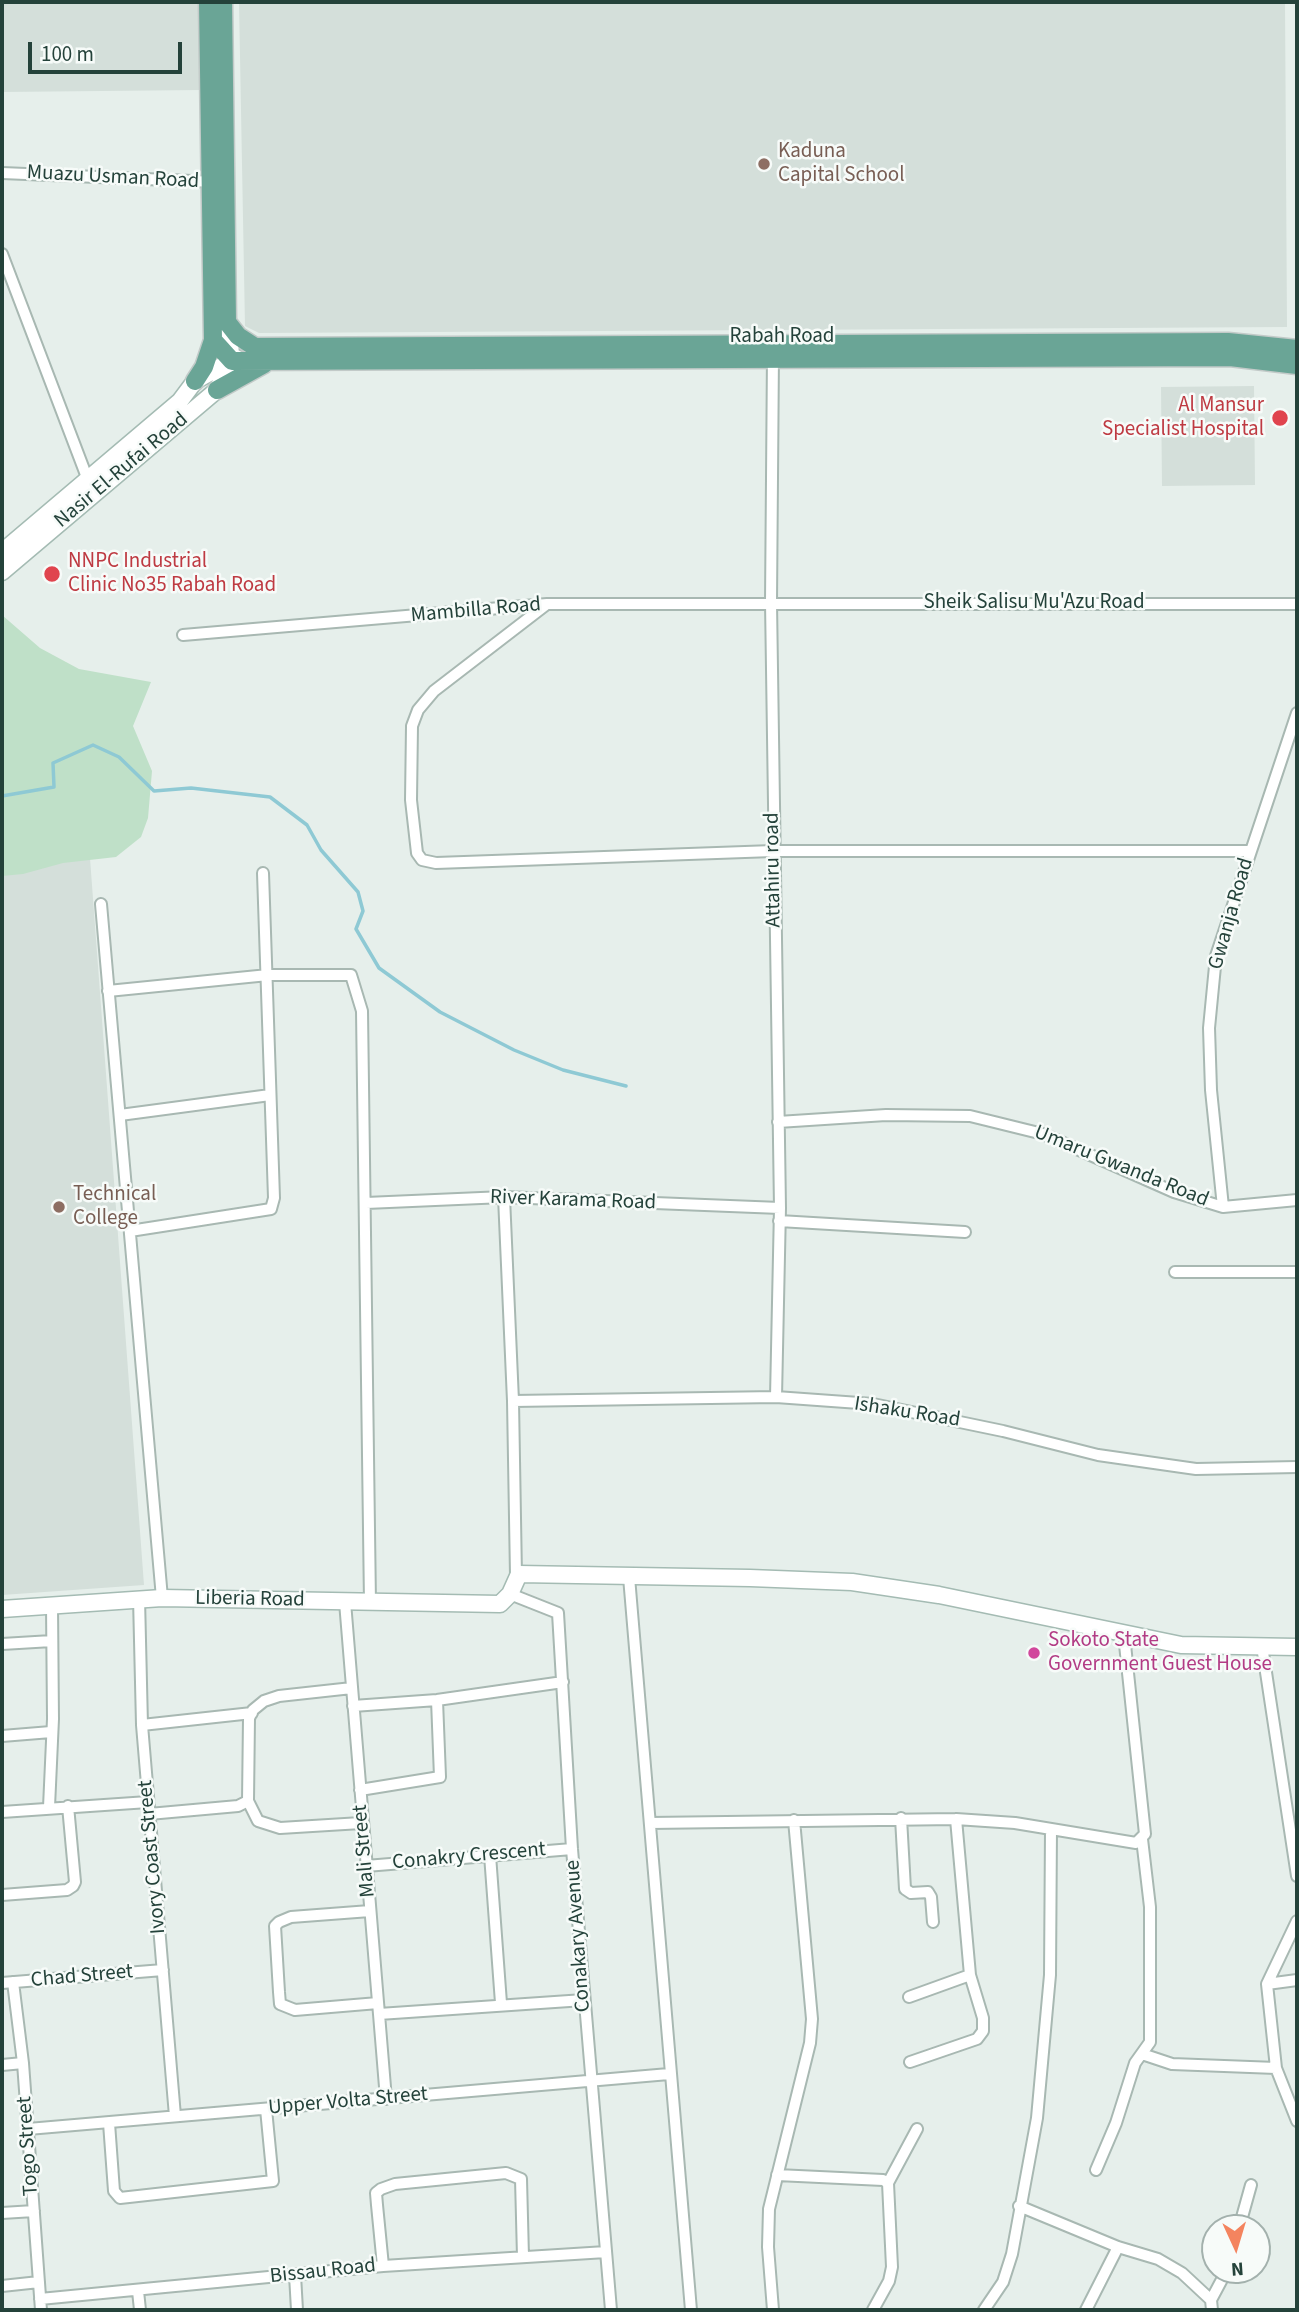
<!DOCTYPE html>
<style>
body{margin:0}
#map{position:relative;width:1299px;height:2312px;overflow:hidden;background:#e6efeb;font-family:"Source Sans 3",sans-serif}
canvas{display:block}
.frame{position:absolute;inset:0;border:4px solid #24423a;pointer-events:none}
.north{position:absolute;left:1201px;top:2214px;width:70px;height:70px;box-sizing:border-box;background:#f7fbf9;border:2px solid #a3b1ad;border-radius:50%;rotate:176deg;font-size:19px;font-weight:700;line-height:28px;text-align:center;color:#24423a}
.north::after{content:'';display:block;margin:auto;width:24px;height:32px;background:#f4845f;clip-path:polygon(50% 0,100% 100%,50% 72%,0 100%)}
.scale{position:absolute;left:28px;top:42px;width:154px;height:32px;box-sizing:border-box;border:4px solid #24423a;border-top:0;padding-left:9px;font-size:21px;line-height:24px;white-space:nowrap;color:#24423a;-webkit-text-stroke:5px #f7fbf9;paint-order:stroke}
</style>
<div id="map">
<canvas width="1299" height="2312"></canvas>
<div class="frame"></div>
<div class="north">N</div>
<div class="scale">100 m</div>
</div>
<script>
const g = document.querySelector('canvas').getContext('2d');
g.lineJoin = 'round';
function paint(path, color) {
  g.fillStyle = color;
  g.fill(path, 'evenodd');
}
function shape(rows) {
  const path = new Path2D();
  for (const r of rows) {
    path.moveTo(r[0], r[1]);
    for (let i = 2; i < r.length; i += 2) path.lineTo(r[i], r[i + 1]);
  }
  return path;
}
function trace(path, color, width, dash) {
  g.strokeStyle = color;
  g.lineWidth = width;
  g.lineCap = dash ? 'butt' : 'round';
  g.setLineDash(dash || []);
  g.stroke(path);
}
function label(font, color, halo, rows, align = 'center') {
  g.font = font + ' "Source Sans 3",sans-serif';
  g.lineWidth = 5;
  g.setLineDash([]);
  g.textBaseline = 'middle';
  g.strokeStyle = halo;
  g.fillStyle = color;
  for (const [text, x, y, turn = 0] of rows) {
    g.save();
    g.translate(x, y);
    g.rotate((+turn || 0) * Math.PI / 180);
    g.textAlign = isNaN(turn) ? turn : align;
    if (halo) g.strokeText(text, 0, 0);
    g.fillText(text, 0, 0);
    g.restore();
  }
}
const built = shape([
 [2,2,202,2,201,90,2,92],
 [239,2,1285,2,1287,327,259,333,245,326],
 [1254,386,1255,485,1162,486,1161,387],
 [85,791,144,1585,2,1595,2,827]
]);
const green = shape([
 [2,615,40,648,79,669,151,682,133,726,152,771,148,818,141,837,116,857,63,863,23,874,2,876]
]);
const stream = shape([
 [2,796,54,787,53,763,93,745,119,757,154,791,191,788,270,797,307,825,321,850,358,892,363,911,356,929,379,968,440,1012,514,1050,563,1070,626,1086]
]);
const street = shape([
 [2,173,216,182],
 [2,254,88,480],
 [773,353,771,602,780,1208,776,1397],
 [547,604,434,691,418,710,412,726,411,800,417,853,422,860,436,863,773,851,1250,851],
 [183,635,547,604,1297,604],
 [101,904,162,1598],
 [108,991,268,975,351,975,362,1011,370,1603],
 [120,1115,270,1095],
 [778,1122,886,1115,970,1116,1043,1134,1174,1192,1223,1207,1297,1200],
 [504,1197,513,1401,516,1576],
 [366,1203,504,1197,780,1208],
 [1223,1207,1211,1090,1209,1028,1216,956,1297,713],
 [779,1221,965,1232],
 [130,1231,271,1209,274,1198,263,873],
 [1175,1272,1297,1272],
 [513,1401,776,1397,873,1404,1003,1431,1098,1455,1196,1469,1297,1467],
 [629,1577,691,2310],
 [510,1594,558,1613,572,1849,611,2310],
 [139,1598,142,1725,175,2116],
 [345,1602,386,2099],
 [2,1644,52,1641],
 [1262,1646,1297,1876],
 [353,1706,437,1700,563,1682],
 [142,1725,252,1713],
 [2,1736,51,1732],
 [360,1790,440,1777,437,1700],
 [248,1801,258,1821,280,1828,361,1823],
 [49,1807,53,1719,52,1606],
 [2,1812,148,1802],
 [149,1814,238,1806,248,1801,249,1718,253,1710,264,1701,279,1696,352,1688],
 [901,1818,905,1889,911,1893,928,1892,931,1897,933,1922],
 [650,1823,956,1819,1015,1823,1136,1843,1145,1834,1124,1635],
 [490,1855,501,2003],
 [366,1866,572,1849],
 [2,1895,67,1890,73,1886,75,1882,68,1806],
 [370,1911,291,1917,279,1922,275,1926,279,1992,280,2004,295,2010,378,2003],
 [1297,1921,1267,1984,1276,2068,1297,2121],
 [13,1982,23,2063,41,2310],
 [2,1983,163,1970],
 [1267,1984,1297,1980],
 [909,1997,970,1975],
 [379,2014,584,2000],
 [1142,2054,1172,2064,1276,2068],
 [910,2062,977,2039,983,2031,983,2018,970,1975,956,1819],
 [2,2065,23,2063],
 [109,2123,114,2191,120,2198,273,2181,266,2109],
 [28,2129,669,2074],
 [1096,2170,1116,2123,1135,2063,1150,2042,1150,1907,1142,1839],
 [777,2175,883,2180,888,2183,892,2267,889,2281,873,2310],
 [888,2183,917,2129],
 [1019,2206,1118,2247,1158,2259,1182,2273,1211,2300,1212,2310],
 [2,2213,34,2211],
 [1239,2228,1251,2185],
 [383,2266,377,2205,376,2193,381,2189,395,2184,506,2173,521,2179,523,2257],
 [295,2275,297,2310],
 [2,2286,39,2282],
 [138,2291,140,2310],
 [40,2299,383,2266,606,2252],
 [1211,2300,1227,2270],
 [773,2310,768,2247,769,2209,810,2043,812,2019,794,1820],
 [984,2310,1003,2282,1012,2254,1037,2118,1050,1975,1051,1829],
 [1086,2310,1118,2247]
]);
const secondary = shape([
 [2,552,180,401,195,381,236,358],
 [2,572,217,390,232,361,227,322],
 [2,1609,162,1598,500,1604,510,1594,519,1574,750,1578,852,1582,939,1595,1181,1645,1297,1647]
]);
const primary = shape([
 [208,2,213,340,232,361,1230,357,1297,365],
 [223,2,227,322,238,336,255,347,1228,342,1297,349],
 [195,381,204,367,213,340],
 [217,390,264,364]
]);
const markers = [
 [764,164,7,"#8d6e63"],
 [1280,418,9,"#e0444e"],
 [52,574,9,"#e0444e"],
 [59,1207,7,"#8d6e63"],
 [1034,1653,7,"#d1479c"]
];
const educationNames = [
 ["Kaduna",778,152],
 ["Capital School",778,176],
 ["Technical",73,1195],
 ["College",73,1219]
];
const streetNames = [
 ["Muazu Usman Road",113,178,3],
 ["Rabah Road",782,337],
 ["Nasir El-Rufai Road",122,471,-40],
 ["Sheik Salisu Mu'Azu Road",1034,603],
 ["Mambilla Road",476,611,-5],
 ["Attahiru road",774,870,-91],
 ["Gwanja Road",1232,914,-74],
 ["Umaru Gwanda Road",1121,1167,22],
 ["River Karama Road",573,1201,2],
 ["Ishaku Road",907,1413,9],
 ["Liberia Road",250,1600,1],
 ["Mali Street",365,1851,-95],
 ["Ivory Coast Street",153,1857,-95],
 ["Conakry Crescent",469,1857,-5],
 ["Conakary Avenue",579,1936,-94],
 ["Chad Street",82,1977,-5],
 ["Upper Volta Street",348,2102,-5],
 ["Togo Street",29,2146,-94],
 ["Bissau Road",323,2272,-6]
];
const healthNames = [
 ["Al Mansur",1264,406],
 ["Specialist Hospital",1264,430],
 ["NNPC Industrial",68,562,"left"],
 ["Clinic No35 Rabah Road",68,586,"left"]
];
const hotelNames = [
 ["Sokoto State",1048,1641],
 ["Government Guest House",1048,1665]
];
paint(built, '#d4dfda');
paint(green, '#bfe0c8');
trace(stream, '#8ec9d4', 3.5);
trace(street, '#a8b8b2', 14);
trace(secondary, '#a4bbb3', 19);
trace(primary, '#c2cac8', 21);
trace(street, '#fff', 10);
trace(secondary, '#fff', 16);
trace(primary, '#6aa596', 18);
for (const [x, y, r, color] of markers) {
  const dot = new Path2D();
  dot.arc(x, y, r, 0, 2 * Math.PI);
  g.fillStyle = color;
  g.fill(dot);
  trace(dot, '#f7fbf9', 2.5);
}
label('21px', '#785e54', '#f7fbf9', educationNames, 'left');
label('21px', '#24423a', '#f7fbf9', streetNames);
label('21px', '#be3a42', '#f7fbf9', healthNames, 'right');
label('21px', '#b23c85', '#f7fbf9', hotelNames, 'left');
</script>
